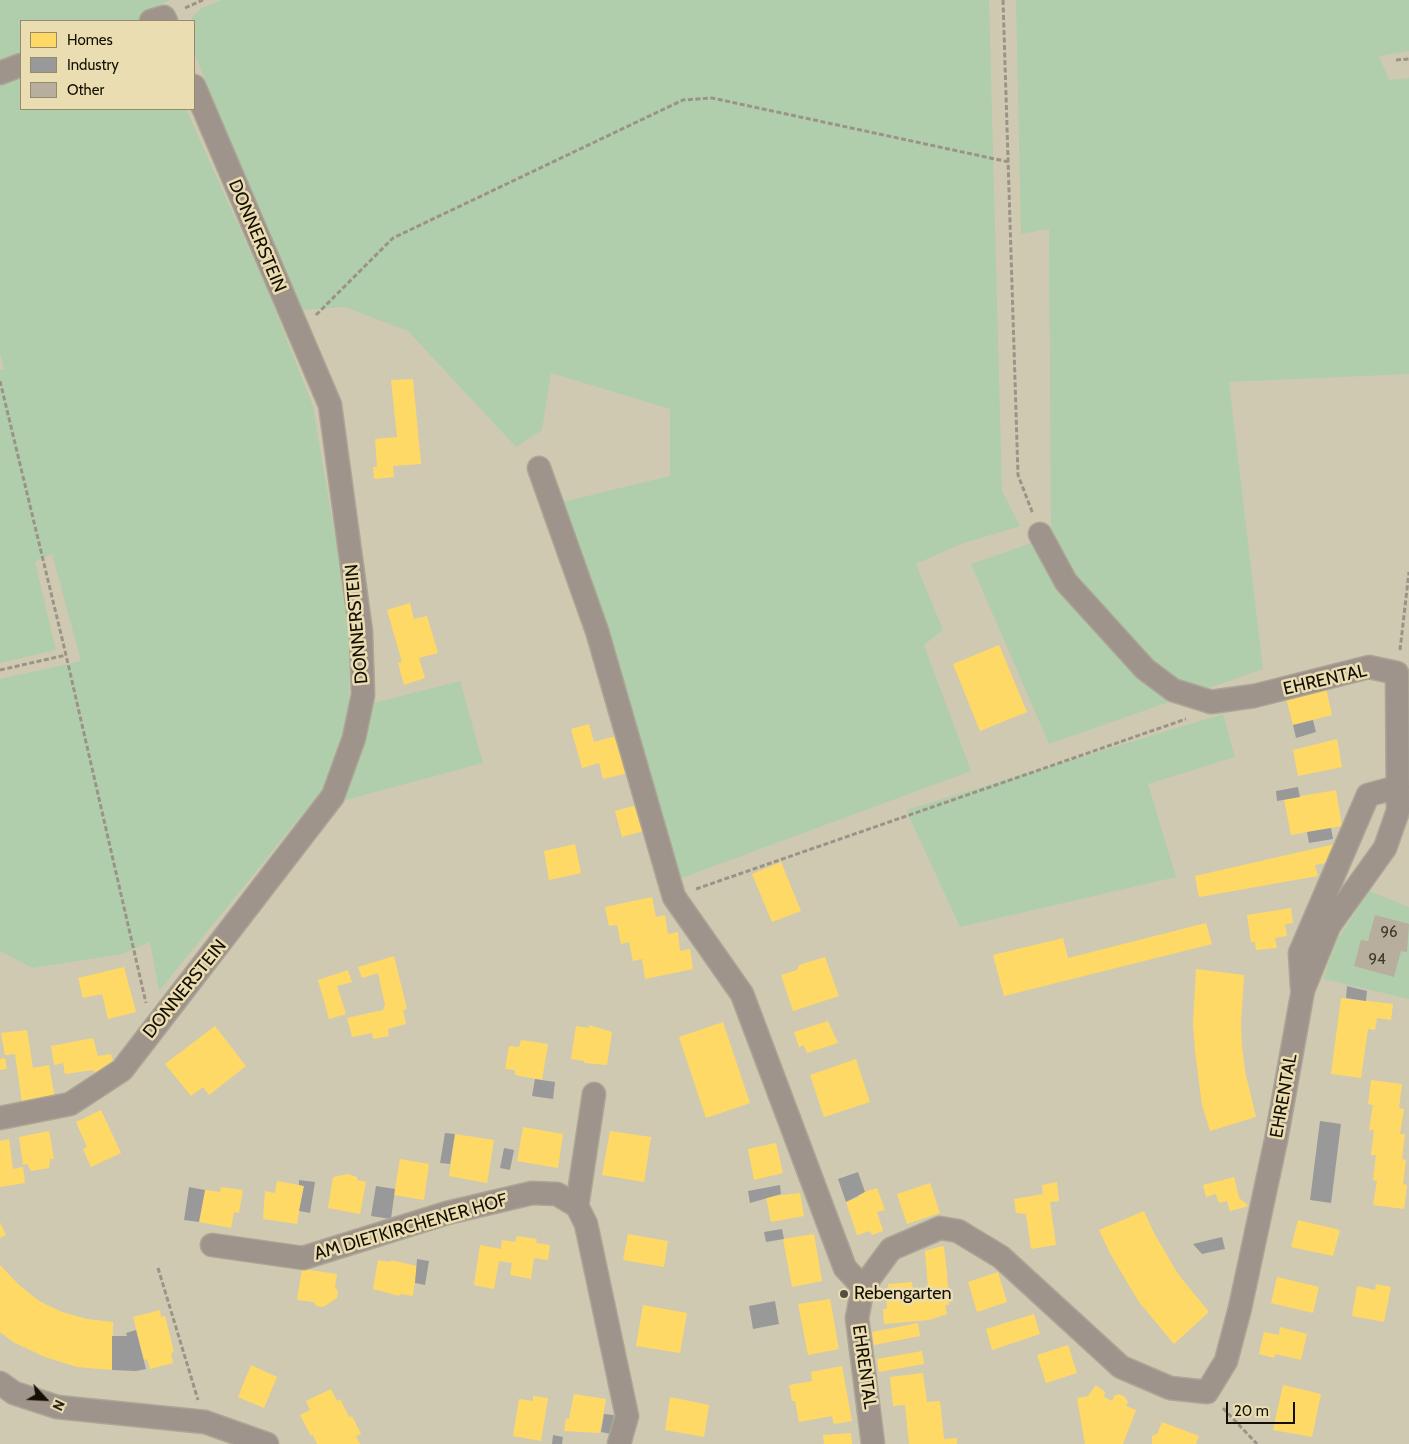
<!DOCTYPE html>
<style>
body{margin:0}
#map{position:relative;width:1409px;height:1444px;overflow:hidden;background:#d0c9b2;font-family:Cabin,sans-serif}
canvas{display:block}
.legend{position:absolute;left:20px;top:20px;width:175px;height:90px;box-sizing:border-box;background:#ebddb2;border:1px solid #958b6c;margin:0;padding:6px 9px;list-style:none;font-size:15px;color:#140f02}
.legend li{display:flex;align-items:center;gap:10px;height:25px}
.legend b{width:25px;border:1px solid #958b6c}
.north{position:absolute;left:20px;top:1374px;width:50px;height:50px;-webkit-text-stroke:4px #ebddb2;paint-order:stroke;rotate:115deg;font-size:14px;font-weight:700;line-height:20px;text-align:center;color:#140f02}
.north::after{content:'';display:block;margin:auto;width:18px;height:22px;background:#140f02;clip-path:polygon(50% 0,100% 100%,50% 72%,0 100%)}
.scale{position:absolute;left:1226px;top:1402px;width:69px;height:22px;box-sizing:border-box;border:2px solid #140f02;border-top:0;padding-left:6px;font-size:15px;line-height:18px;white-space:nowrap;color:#140f02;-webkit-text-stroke:4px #ebddb2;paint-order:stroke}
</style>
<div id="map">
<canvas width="1409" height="1444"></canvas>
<ul class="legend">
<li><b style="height:14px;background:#ffd966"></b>Homes</li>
<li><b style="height:14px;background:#999"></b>Industry</li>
<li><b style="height:14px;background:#b7ae9d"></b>Other</li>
</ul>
<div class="north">N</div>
<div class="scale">20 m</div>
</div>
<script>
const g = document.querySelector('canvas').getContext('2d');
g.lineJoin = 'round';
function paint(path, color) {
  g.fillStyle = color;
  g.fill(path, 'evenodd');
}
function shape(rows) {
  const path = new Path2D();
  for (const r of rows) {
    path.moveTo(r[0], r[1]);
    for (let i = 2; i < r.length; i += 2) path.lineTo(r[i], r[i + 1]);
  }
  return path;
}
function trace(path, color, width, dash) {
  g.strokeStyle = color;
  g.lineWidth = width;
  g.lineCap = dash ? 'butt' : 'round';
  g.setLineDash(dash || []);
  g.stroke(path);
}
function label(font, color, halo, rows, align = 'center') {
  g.font = font + ' Cabin,sans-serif';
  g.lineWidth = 5;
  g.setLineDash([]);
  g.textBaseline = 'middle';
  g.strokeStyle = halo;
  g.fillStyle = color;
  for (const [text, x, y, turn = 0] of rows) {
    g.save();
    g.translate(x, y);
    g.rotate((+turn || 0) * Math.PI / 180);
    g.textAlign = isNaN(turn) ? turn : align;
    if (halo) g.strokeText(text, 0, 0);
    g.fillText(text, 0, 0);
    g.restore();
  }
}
const green = shape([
 [0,0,171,0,142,12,146,21,21,21,21,109,186,109,268,291,313,406,351,631,349,697,377,702,460,681,483,763,305,811,159,991,150,942,122,954,32,968,0,951,0,679,81,661,52,554,35,562,56,650,0,663,0,370,4,369,0,354],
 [221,0,989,0,1002,491,1020,526,961,544,916,564,943,630,924,645,971,771,671,882,558,503,670,476,670,409,551,373,542,430,516,447,408,331,345,307,301,310,194,53,194,21,191,21,193,16,202,8],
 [1016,0,1409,0,1409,51,1379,56,1389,80,1409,78,1409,374,1229,382,1263,669,1049,744,971,564,1051,536,1049,229,1021,234],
 [1223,714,1235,757,1148,784,1176,877,960,927,906,810],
 [1369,891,1409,907,1409,999,1323,979,1337,940]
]);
const homes = shape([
 [413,379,421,464,393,466,394,477,374,479,373,467,377,467,375,439,397,437,391,380],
 [410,603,414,619,427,616,438,653,419,658,425,678,404,685,398,663,402,662,387,610],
 [999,645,1027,712,980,731,953,664],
 [1326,688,1332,715,1293,725,1286,698],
 [589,724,594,742,620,735,629,773,603,779,599,763,582,768,571,729],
 [1337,739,1342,767,1298,776,1293,750],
 [1336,790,1342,826,1291,835,1284,799],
 [641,804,648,830,622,837,615,811],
 [575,844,581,873,549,880,544,851],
 [1335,844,1339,860,1315,865,1318,876,1199,897,1195,876],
 [781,862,801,911,772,922,752,874],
 [652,897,656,917,665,915,668,934,678,932,680,951,690,949,693,969,645,979,642,959,633,961,629,942,621,944,617,925,609,926,605,907],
 [1291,908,1293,923,1285,924,1287,936,1275,938,1277,948,1256,950,1255,942,1251,942,1247,915],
 [1206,923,1212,944,1004,996,993,955,1063,938,1068,958],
 [394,956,407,1009,403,1010,406,1024,388,1029,389,1036,373,1039,372,1033,352,1037,347,1018,383,1010,385,1005,378,973,362,978,358,967],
 [825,957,839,996,793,1011,781,975,797,970,799,965],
 [124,967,136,1012,108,1019,102,994,83,998,78,978],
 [1196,969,1244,975,1241,1023,1242,1047,1245,1071,1256,1117,1210,1131,1202,1105,1195,1051,1193,1023],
 [348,970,352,982,337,986,346,1014,329,1019,318,980],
 [1341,998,1393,1004,1391,1020,1377,1018,1375,1030,1368,1029,1361,1078,1331,1074],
 [828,1021,838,1043,807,1053,804,1045,799,1047,794,1032],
 [723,1022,750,1103,706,1118,679,1037],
 [589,1025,612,1032,607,1065,584,1063,584,1061,571,1059,576,1026,589,1028],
 [215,1026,246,1066,209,1095,203,1087,191,1096,165,1064],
 [27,1030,33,1068,49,1065,55,1098,22,1103,15,1054,5,1055,1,1033],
 [93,1038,98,1056,111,1054,114,1065,95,1076,94,1070,65,1074,63,1063,54,1065,51,1046],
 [521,1040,548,1044,542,1080,515,1075,515,1070,505,1069,509,1046,519,1047],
 [5,1058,7,1069,0,1070,0,1059],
 [856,1059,870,1102,824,1117,810,1075],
 [1371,1080,1402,1084,1399,1108,1404,1109,1400,1134,1405,1134,1402,1159,1406,1160,1403,1184,1407,1185,1404,1209,1373,1205,1377,1181,1373,1180,1376,1155,1371,1155,1374,1130,1369,1130,1373,1105,1368,1104],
 [101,1110,121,1153,91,1167,83,1149,87,1147,76,1122],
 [523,1127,563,1134,558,1168,517,1161],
 [49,1131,54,1159,50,1159,49,1168,31,1171,27,1164,23,1165,19,1137],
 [610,1131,651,1137,644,1182,602,1175],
 [455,1134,494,1140,487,1183,449,1176],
 [9,1139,13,1169,23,1167,25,1183,0,1187,0,1141],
 [776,1143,783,1173,754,1180,748,1149],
 [400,1159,429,1164,424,1200,394,1195],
 [348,1174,357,1177,357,1180,366,1182,360,1214,328,1208,333,1177],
 [1234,1177,1239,1198,1249,1206,1230,1211,1227,1201,1219,1203,1216,1194,1206,1197,1203,1185],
 [277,1181,304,1186,297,1224,263,1219,265,1191,275,1193],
 [1057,1182,1059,1201,1050,1202,1056,1245,1031,1249,1026,1214,1016,1213,1014,1199,1043,1194,1042,1185],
 [930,1183,940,1213,907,1224,897,1194],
 [221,1187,243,1190,239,1213,234,1212,231,1228,199,1222,205,1190,220,1192],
 [877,1188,885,1210,877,1212,883,1231,872,1235,870,1231,857,1235,846,1202,859,1197,858,1194],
 [800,1193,804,1216,771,1222,766,1197],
 [1144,1211,1154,1233,1178,1274,1209,1312,1174,1344,1139,1302,1111,1255,1099,1230],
 [1298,1220,1340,1230,1333,1256,1291,1247],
 [0,1222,6,1235,0,1238],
 [628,1234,668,1241,664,1267,623,1260],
 [814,1234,822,1281,792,1287,783,1239],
 [517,1236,537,1239,536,1243,550,1245,548,1260,534,1258,531,1279,510,1275,512,1263,499,1261,494,1289,474,1285,480,1245,501,1249,502,1240,515,1242],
 [942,1246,944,1247,947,1273,949,1305,945,1305,947,1314,929,1320,884,1324,883,1309,887,1309,886,1297,889,1297,888,1284,912,1282,914,1300,929,1299,925,1251],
 [378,1260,391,1262,391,1260,417,1266,413,1296,400,1294,399,1296,373,1289],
 [0,1265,19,1285,39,1301,62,1312,87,1319,113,1322,112,1370,77,1367,45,1357,13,1342,0,1332],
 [302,1269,337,1274,335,1287,338,1291,337,1298,323,1307,316,1306,314,1302,297,1300],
 [998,1272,1007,1302,977,1312,968,1282],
 [1277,1277,1319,1287,1313,1313,1271,1303],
 [1376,1284,1391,1287,1384,1322,1352,1316,1357,1286,1375,1290],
 [830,1299,839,1349,808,1355,798,1304],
 [643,1305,687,1313,680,1353,636,1346],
 [160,1310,161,1317,165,1316,174,1352,171,1353,173,1363,150,1369,147,1359,144,1360,133,1317],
 [1034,1314,1040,1334,992,1350,986,1329],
 [918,1323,920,1336,874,1345,872,1332],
 [1280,1327,1307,1334,1301,1360,1275,1354,1274,1358,1259,1354,1264,1332,1279,1335],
 [1068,1345,1077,1373,1046,1383,1037,1355],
 [922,1351,924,1364,879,1372,877,1359],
 [251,1365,277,1377,264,1408,238,1397],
 [842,1366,852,1421,834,1424,832,1416,799,1422,795,1401,792,1401,789,1385,812,1381,811,1372],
 [923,1373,927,1402,940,1401,944,1439,957,1438,957,1444,909,1444,905,1405,893,1406,890,1377],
 [1096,1385,1105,1392,1104,1397,1112,1401,1114,1396,1119,1394,1125,1397,1128,1402,1126,1406,1136,1410,1123,1444,1085,1444,1077,1398,1088,1396],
 [1283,1385,1321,1394,1312,1437,1273,1430],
 [331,1389,337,1401,340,1399,349,1417,352,1416,361,1434,356,1436,360,1444,317,1444,313,1435,311,1436,300,1415,310,1410,306,1401],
 [574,1394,606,1399,600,1433,564,1431,566,1419,569,1419],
 [533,1396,548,1398,541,1441,513,1436,519,1399,533,1401],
 [670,1397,709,1405,704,1437,665,1430],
 [1162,1422,1199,1436,1196,1444,1152,1444,1152,1436,1157,1434],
 [851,1433,852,1444,824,1444,823,1435]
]);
const industry = shape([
 [1313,720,1316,732,1296,738,1293,725],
 [1298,787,1300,797,1277,801,1276,791],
 [1331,828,1333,839,1309,843,1307,832],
 [1347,986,1367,991,1366,1001,1346,998],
 [535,1079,555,1082,553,1099,532,1096],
 [1320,1121,1341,1124,1331,1203,1310,1200],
 [445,1133,455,1134,450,1164,440,1163],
 [504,1148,514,1150,510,1170,500,1168],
 [858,1172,865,1192,846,1202,838,1179],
 [299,1180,315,1182,310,1213,299,1211,304,1186,299,1185],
 [780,1185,781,1194,750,1203,748,1191],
 [376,1186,395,1189,391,1219,371,1216],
 [189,1187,205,1190,199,1222,184,1220],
 [782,1229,784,1239,766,1242,764,1232],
 [1222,1237,1225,1249,1202,1254,1193,1244],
 [417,1259,429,1261,425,1285,415,1283],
 [775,1301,779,1324,753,1329,749,1306],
 [136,1330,146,1369,136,1371,112,1370,112,1336,127,1336,126,1333],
 [604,1414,614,1415,611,1434,601,1432],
 [553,1435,563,1437,562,1444,552,1444]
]);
const building = shape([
 [1375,915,1409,924,1407,952,1401,951,1394,977,1354,966,1361,940,1368,941]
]);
const path = shape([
 [1003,0,1018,475,1033,514],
 [185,8,203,0],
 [1396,60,1409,59],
 [316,315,393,238,683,100,712,98,1009,162],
 [0,381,66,655,146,1003],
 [1400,650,1409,572],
 [0,670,66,655],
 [696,889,1186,719],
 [158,1268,198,1400],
 [1223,1408,1257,1444]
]);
const minor = shape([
 [151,21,164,17,166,21],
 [0,73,21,65],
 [539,468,597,631,674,897,742,994,845,1268,863,1287],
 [1302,987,1300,953,1368,795,1398,787],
 [0,1118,70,1104,122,1070,333,796,354,738,363,695,361,632,330,405,194,86],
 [577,1206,594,1094],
 [212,1245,303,1258,447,1213,532,1193,557,1194,577,1206,586,1224,627,1416,619,1444],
 [0,1383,14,1393,57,1407,205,1422,267,1444],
 [873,1444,857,1318,863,1287,891,1249,940,1228,958,1231,1001,1257,1121,1367,1170,1388,1207,1392,1226,1361,1240,1308,1276,1140,1303,990,1329,926,1385,848,1398,811,1397,673,1369,667,1254,696,1211,702,1173,690,1145,669,1066,582,1040,534]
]);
const markers = [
 [844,1294,5,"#565040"]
];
const numberNames = [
 ["96",1389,933],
 ["94",1377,960]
];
const streetNames = [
 ["DONNERSTEIN",257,236,67],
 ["DONNERSTEIN",357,624,-95],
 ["EHRENTAL",1325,680,-13],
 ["DONNERSTEIN",185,989,-51],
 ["EHRENTAL",1284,1096,-80],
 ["AM DIETKIRCHENER HOF",411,1227,-16],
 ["EHRENTAL",864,1367,82]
];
const poiNames = [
 ["Rebengarten",854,1294]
];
paint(green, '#b0ceab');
paint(homes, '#ffd966');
paint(industry, '#999');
paint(building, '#b7ae9d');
trace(minor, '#aca695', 25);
trace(path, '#9b9388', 3, [5, 2.5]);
trace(minor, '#9f948c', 22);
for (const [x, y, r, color] of markers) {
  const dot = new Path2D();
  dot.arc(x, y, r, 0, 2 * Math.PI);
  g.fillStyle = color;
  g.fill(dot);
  trace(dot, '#ebddb2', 2);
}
label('15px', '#3d3729', null, numberNames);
label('18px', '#140f02', '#ebddb2', streetNames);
label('18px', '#140f02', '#ebddb2', poiNames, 'left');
</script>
